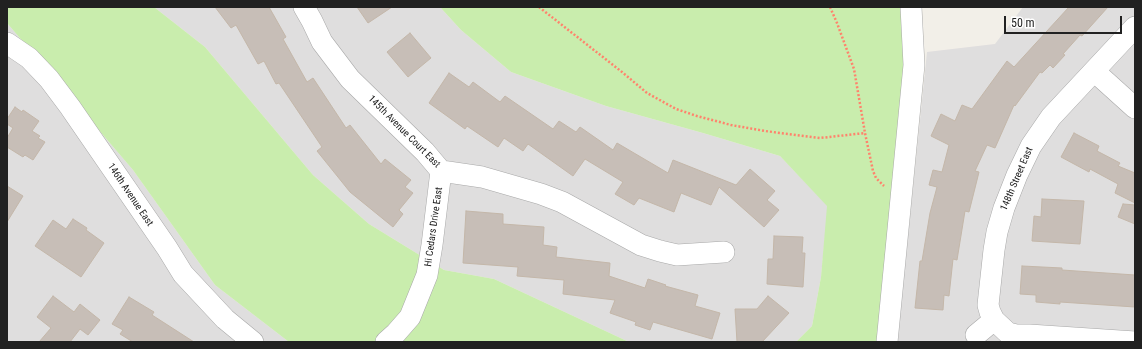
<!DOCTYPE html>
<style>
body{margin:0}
#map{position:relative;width:1142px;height:349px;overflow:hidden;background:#f2efe8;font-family:"Roboto Condensed",sans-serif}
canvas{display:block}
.frame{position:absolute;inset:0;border:8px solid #212121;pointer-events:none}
.scale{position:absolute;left:1004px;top:16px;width:118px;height:18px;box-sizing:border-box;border:2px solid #212121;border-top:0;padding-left:5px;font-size:12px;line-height:14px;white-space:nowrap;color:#212121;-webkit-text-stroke:3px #fff;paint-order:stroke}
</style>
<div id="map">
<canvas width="1142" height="349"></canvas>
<div class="frame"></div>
<div class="scale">50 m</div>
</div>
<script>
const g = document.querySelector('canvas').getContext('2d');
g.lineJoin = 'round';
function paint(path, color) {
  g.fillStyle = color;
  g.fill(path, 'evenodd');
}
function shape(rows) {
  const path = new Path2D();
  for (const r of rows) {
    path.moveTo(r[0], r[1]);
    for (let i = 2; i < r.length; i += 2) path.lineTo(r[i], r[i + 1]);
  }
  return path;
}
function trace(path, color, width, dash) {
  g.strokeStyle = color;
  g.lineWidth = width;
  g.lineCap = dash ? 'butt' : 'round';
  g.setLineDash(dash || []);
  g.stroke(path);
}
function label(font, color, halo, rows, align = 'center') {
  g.font = font + ' "Roboto Condensed",sans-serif';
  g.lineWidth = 3.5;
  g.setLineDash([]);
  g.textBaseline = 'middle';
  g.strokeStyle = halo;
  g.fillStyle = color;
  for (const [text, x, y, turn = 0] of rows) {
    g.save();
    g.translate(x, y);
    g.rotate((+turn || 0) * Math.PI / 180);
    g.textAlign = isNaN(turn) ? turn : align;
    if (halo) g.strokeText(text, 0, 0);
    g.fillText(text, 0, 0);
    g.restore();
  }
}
const residential = shape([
 [154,7,440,7,461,30,511,72,606,106,703,133,780,156,828,206,821,277,812,326,796,342,629,342,494,279,444,270,369,224,313,175,205,47],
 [1023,7,1135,7,1135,342,897,342,927,52,995,44],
 [7,23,133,170,215,285,289,342,7,342]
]);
const grass = shape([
 [7,7,154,7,205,47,313,175,369,224,444,270,494,279,629,342,289,342,215,285,133,170,7,23],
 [440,7,904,7,908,64,881,342,796,342,812,326,821,277,827,206,780,156,703,133,606,106,511,72,461,30]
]);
const building = shape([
 [215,7,269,7,286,37,283,39,307,82,313,78,346,128,350,125,381,164,385,159,411,180,405,187,413,193,399,210,403,214,393,227,350,192,317,151,322,147,279,83,276,84,264,61,258,64,236,25,231,28,215,7],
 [357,7,392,7,368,23,357,7],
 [1069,7,1108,7,1082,36,1080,35,1063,54,1065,55,1053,68,1050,65,1042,73,1040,72,1015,106,1014,105,995,148,987,145,975,171,979,172,969,212,965,211,957,260,953,259,949,296,944,295,943,310,915,308,920,261,922,261,930,213,937,187,929,185,933,170,942,172,949,145,931,136,941,114,955,121,962,105,972,109,1007,61,1014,67,1069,7],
 [410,33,431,58,408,77,387,52,410,33],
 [449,73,469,87,473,82,500,102,505,96,553,129,559,121,576,132,580,127,613,150,617,143,668,173,673,160,736,185,750,169,775,191,767,200,779,210,764,227,719,187,711,205,681,193,674,212,639,198,634,205,615,194,623,182,585,159,573,176,528,144,523,151,504,138,498,147,467,126,465,129,429,103,449,73],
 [15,107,22,112,23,110,39,121,32,131,40,136,38,138,45,142,33,160,25,155,23,157,7,147,7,138,13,128,7,124,7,119,15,107],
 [1074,133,1099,146,1097,151,1120,163,1118,166,1135,173,1135,203,1115,193,1118,184,1090,169,1089,172,1061,157,1074,133],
 [7,186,23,196,7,222,7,186],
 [1042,199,1084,201,1080,244,1032,241,1034,216,1041,217,1042,199],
 [1123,204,1135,205,1135,224,1118,217,1123,204],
 [466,211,503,214,503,224,544,227,543,245,557,247,556,257,610,263,609,276,645,288,648,279,666,285,665,286,698,295,695,306,720,313,712,339,653,322,650,330,635,325,636,322,610,313,615,300,563,294,564,280,517,276,518,267,463,263,466,211],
 [73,219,87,228,86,230,104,243,81,277,35,246,53,220,66,229,73,219],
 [774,236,803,237,802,253,805,253,803,287,767,284,768,259,773,259,774,236],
 [1022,266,1062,268,1062,270,1135,275,1135,307,1060,302,1060,304,1036,302,1036,295,1020,294,1022,266],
 [53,296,74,312,80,304,100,320,88,335,80,329,70,342,39,342,51,328,37,317,53,296],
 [768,296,789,313,762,342,737,342,735,309,757,309,768,296],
 [129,297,154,312,152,315,194,342,133,342,120,334,123,330,112,324,129,297]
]);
const path = shape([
 [539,7,622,72,647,93,676,109,697,116,731,125,765,131,820,138,865,133,873,171,876,178,884,186],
 [830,7,837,23,854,69,865,133]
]);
const minor = shape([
 [304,7,312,21,322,42,350,79,425,152,441,171,482,177,541,194,562,202,641,245,660,251,677,255,724,252],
 [7,43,29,58,49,79,70,107,167,248,183,274,225,319,253,342],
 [1094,71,1135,108],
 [976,335,994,320],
 [386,342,396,333,410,317,427,275,432,245,441,171],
 [887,342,914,65,911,7],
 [1135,342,1029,335,1016,335,1008,333,994,320,990,312,988,305,994,250,997,232,1004,208,1017,175,1031,146,1051,117,1135,27]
]);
const streetNames = [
 ["145th Avenue Court East",404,132,45],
 ["148th Street East",1017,179,-67],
 ["146th Avenue East",130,195,56],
 ["Hi Cedars Drive East",434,227,-82]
];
paint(residential, '#dfdede');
paint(grass, '#c9edad');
paint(building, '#c7beb7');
trace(building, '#c4b7a9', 1);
trace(minor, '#a8a8a8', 22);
trace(path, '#ff836c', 2.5, [2, 2]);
trace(minor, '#fff', 21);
label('10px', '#212121', '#fff', streetNames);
</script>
